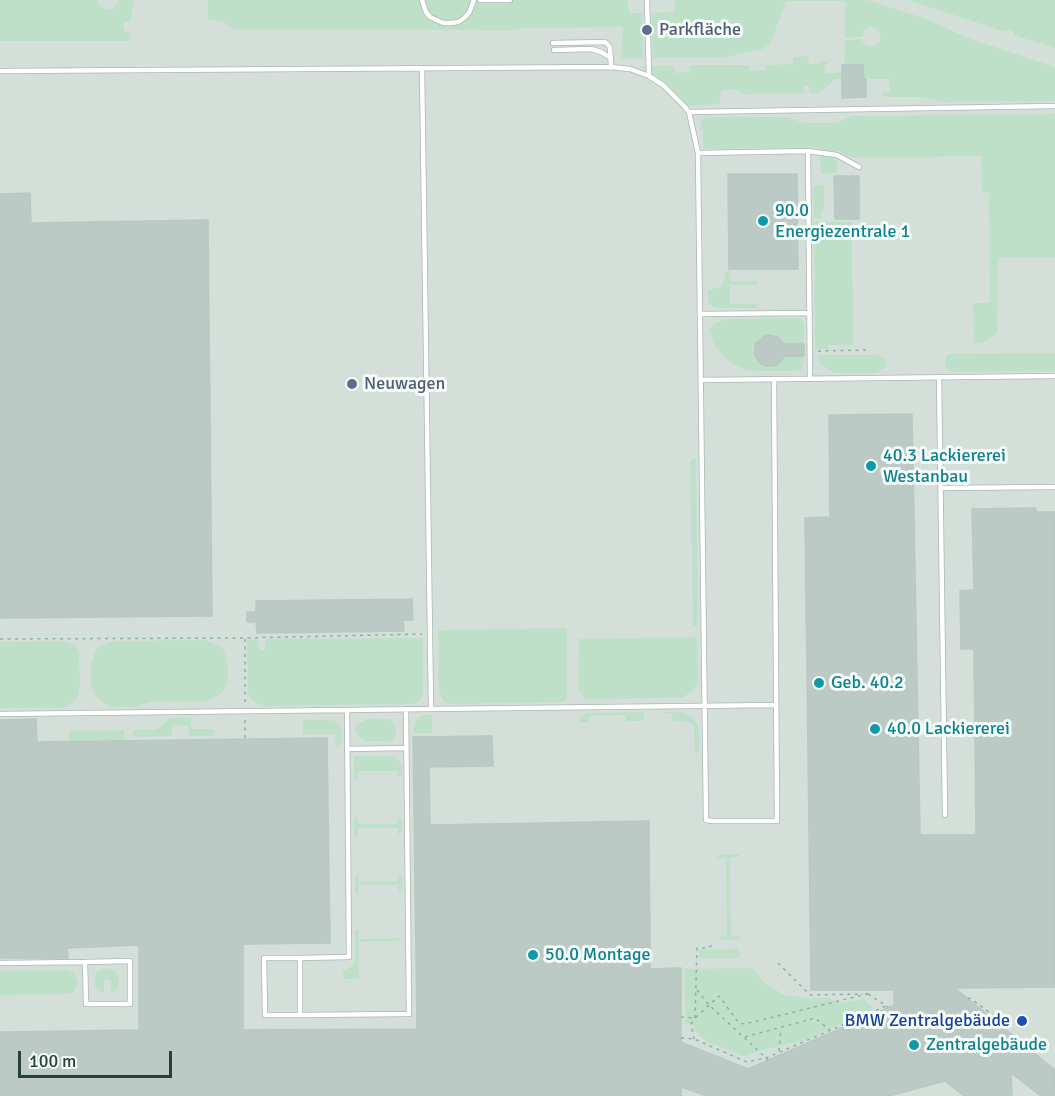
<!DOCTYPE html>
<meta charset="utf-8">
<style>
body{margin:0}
#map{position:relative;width:1055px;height:1096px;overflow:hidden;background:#e6efeb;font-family:Signika,sans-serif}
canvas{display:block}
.scale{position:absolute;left:18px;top:1051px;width:154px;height:27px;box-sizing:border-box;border:3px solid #24423a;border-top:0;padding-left:8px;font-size:18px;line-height:21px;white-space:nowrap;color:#24423a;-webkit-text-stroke:4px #f7fbf9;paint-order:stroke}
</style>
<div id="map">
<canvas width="1055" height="1096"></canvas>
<div class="scale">100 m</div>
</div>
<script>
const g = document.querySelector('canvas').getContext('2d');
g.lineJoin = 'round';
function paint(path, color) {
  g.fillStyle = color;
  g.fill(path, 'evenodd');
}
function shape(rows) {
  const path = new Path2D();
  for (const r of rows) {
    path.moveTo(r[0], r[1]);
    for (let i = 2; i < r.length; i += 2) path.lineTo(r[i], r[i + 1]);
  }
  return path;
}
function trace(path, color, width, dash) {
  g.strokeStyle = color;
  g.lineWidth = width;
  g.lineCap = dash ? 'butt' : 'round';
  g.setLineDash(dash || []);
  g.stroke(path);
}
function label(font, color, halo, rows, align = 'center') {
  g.font = font + ' Signika,sans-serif';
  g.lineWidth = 6;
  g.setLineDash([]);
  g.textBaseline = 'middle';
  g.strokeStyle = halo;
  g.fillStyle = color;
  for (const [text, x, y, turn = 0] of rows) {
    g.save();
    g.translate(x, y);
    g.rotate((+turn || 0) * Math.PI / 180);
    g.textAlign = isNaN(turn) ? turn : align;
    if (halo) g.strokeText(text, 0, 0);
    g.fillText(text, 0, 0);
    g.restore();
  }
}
const built = shape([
 [0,0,1055,0,1055,1096,0,1096]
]);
const green = shape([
 [0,0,98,0,100,6,108,10,114,8,119,0,134,0,131,21,124,22,124,31,130,31,131,41,0,41],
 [208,0,628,0,629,13,642,13,643,58,622,59,621,57,623,29,621,27,524,28,509,30,235,29,222,21,208,19],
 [675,0,867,0,927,19,965,37,1055,67,1055,101,943,102,924,97,885,97,882,95,882,93,890,92,889,79,836,79,819,93,809,93,809,85,804,86,805,93,743,94,737,90,723,90,721,92,719,104,688,106,668,84,643,69,643,66,674,66,675,73,690,72,690,65,747,65,750,66,750,71,766,70,766,65,793,64,793,57,808,56,809,64,820,63,822,61,828,62,828,63,824,66,826,73,844,72,845,40,861,39,865,45,871,47,879,43,881,37,877,29,871,27,865,29,861,37,845,38,845,1,786,1,771,42,763,49,722,58,653,58,651,13,675,12],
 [908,0,1055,0,1055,48,1014,35,1014,31,1009,29,1006,32],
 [1055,114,1055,258,998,258,997,333,982,343,974,343,973,303,990,303,989,193,982,192,981,156,853,158,837,151,821,150,818,147,703,149,703,135,700,122,704,118,709,117,787,117,803,123,836,123,851,116],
 [820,154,837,159,837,172,821,174],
 [824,185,824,211,821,211,821,218,816,218,814,217,813,186],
 [816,222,852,222,853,345,829,345,828,349,815,349,814,223],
 [729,269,730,269,731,281,757,281,757,285,730,285,730,304,758,304,756,308,715,308,708,302,708,290,722,287,724,281,725,274],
 [795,318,801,319,804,324,804,344,784,344,778,337,768,335,758,340,754,350,757,360,765,366,770,366,779,363,785,356,804,356,804,362,801,371,799,369,793,371,753,371,745,370,730,362,724,357,714,344,709,329,715,323,724,319],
 [1055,353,1055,371,954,372,947,369,945,366,946,357,949,354],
 [816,355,878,355,885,360,886,364,885,367,877,373,835,373,821,365],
 [693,459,696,459,698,626,693,626,690,462],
 [567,628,567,696,566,700,562,702,448,704,444,702,441,697,439,691,438,630],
 [697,637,698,682,693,690,682,698,585,699,578,688,579,639],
 [423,638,423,693,420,700,414,704,265,706,255,702,248,695,247,640,258,639,259,650,265,650,265,641,268,639],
 [204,640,220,646,224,650,228,665,228,680,225,688,221,694,213,698,205,701,150,702,134,707,108,707,95,696,91,685,91,665,96,649,102,645,116,641],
 [64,641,72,644,77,648,79,653,80,685,77,698,71,704,63,708,0,708,0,642],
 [642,712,644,715,644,719,642,721,626,721,626,715,590,715,589,722,578,722,582,716,587,713],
 [663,712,681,712,692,717,697,723,699,730,699,752,697,753,695,751,694,730,693,725,685,721,673,721,672,714,663,714],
 [425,715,432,715,432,733,413,733,415,721,419,717],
 [191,717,191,729,214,729,214,736,189,736,189,726,173,725,172,736,133,737,133,730,155,730,159,728,170,718],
 [367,719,389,719,392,721,396,729,396,734,394,738,391,741,368,741,362,739,357,735,354,730,357,724],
 [303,720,330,720,335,721,339,725,342,730,342,738,340,744,336,748,335,734,303,734],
 [124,730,124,740,69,741,69,731],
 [354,756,393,756,402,764,402,774,398,778,397,771,358,771,357,779,354,779],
 [354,817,358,817,358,824,398,824,398,817,402,821,402,831,398,835,398,828,358,828,358,836,354,836],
 [719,854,738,854,739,855,739,857,730,858,731,936,740,936,739,940,720,940,718,937,727,936,726,858,717,858],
 [399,873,403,878,402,888,399,893,398,885,359,885,358,893,355,893,355,879,358,875,359,881,398,881],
 [355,930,359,930,359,939,399,938,399,941,359,942,359,979,343,979,343,971,352,966,355,961],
 [737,949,740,953,739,958,699,958,699,950],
 [107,968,116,971,119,980,117,989,111,993,111,980,104,980,104,993,97,990,94,981,95,976,98,971,102,969],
 [750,968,753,969,764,982,784,995,810,998,830,998,841,1003,864,999,874,1009,805,1040,762,1050,743,1056,707,1042,694,1030,693,1024,686,1023,684,969],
 [66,970,74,973,78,982,74,991,70,994,0,995,0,971]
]);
const building = shape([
 [842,65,863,65,864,79,866,79,866,97,842,98,842,65],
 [728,174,797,174,798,269,729,269,728,174],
 [834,176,859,176,859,219,835,219,834,176],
 [30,193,31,223,208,220,212,616,0,618,0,194,30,193],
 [768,335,778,337,784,344,804,344,804,356,785,356,779,363,775,366,765,366,760,363,755,355,755,344,763,337,768,335],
 [912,414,920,835,976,835,974,649,961,649,960,591,974,590,972,509,1036,508,1036,512,1055,512,1055,987,955,988,1055,1070,1055,1096,1041,1096,1011,1073,1012,1096,964,1096,945,1081,889,1096,707,1096,681,1087,681,1096,0,1096,0,1032,139,1030,139,945,67,948,68,958,0,958,0,720,36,719,37,742,327,738,330,943,243,944,243,1030,417,1029,413,737,492,736,493,766,429,767,430,825,649,821,650,969,681,968,681,1042,748,1069,894,1005,894,990,811,990,805,518,830,517,829,415,912,414],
 [412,599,413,620,403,620,404,631,257,633,256,622,247,622,247,612,256,612,256,601,412,599]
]);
const path = shape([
 [818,351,866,350],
 [0,639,245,638,422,634],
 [245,639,245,703],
 [245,720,245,739],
 [778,963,810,995,863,994],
 [697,990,709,1005,768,1060],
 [868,994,888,1007],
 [968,999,970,998,1006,1025],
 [681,1017,695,1018,719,996,739,1023,745,1024,867,994,866,990],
 [745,1037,815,1018,830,1030],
 [681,1038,694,1039,747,1062,766,1058,831,1030,886,1006],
 [694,1039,691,1024,695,1018,697,948,708,948,715,943],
 [1028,1048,1036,1047],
 [779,1051,781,1029]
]);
const service = shape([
 [422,0,426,12,430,17,443,23,451,23,458,22,464,18,469,13,474,0],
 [480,0,510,0],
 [647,0,649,76],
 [553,43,605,42,610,47,611,67],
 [554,50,591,49,601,52,611,58],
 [422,68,431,709],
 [0,71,611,67,630,69,649,76,663,85,684,106,689,112,698,153,706,820,712,821,777,821,774,379],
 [689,112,1055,106],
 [808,151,837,155,859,167],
 [698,153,808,151,810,379],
 [700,314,810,313],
 [939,377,945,815],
 [701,380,1055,376],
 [940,488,1055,487],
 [0,714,776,705],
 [347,749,406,748],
 [300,958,300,1015,265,1015,264,958,300,958,349,957,347,710],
 [0,963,85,962,130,961,130,1004,86,1004,85,962],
 [300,1015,409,1014,406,709]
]);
const markers = [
 [647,30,6,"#5c6f8a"],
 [763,221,6,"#0f9aa8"],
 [352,384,6,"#5c6f8a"],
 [871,466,6,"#0f9aa8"],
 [819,683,6,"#0f9aa8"],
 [875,729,6,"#0f9aa8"],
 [533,955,6,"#0f9aa8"],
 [1022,1021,6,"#1a4fb4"],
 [914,1045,6,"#0f9aa8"]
];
const serviceNames = [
 ["Parkfläche",659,30],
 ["Neuwagen",364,384]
];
const cultureNames = [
 ["90.0",775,211],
 ["Energiezentrale 1",775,232],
 ["40.3 Lackiererei",883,456],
 ["Westanbau",883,477],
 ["Geb. 40.2",831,683],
 ["40.0 Lackiererei",887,729],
 ["50.0 Montage",545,955],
 ["Zentralgebäude",926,1045]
];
const transitNames = [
 ["BMW Zentralgebäude",1010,1021]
];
paint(built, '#d4dfda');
paint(green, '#bfe0c8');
paint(building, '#bbcac4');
trace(building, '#b8c9c2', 1.5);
trace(service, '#a8b8b2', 6);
trace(path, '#86b3a5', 1.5, [3, 4.5]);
trace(service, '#fff', 4.5);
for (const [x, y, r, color] of markers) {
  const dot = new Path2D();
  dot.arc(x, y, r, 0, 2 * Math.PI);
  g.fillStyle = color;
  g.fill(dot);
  trace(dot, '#f7fbf9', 2);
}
label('18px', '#4e5e75', '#f7fbf9', serviceNames, 'left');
label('18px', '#0d838f', '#f7fbf9', cultureNames, 'left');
label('18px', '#164399', '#f7fbf9', transitNames, 'right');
</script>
